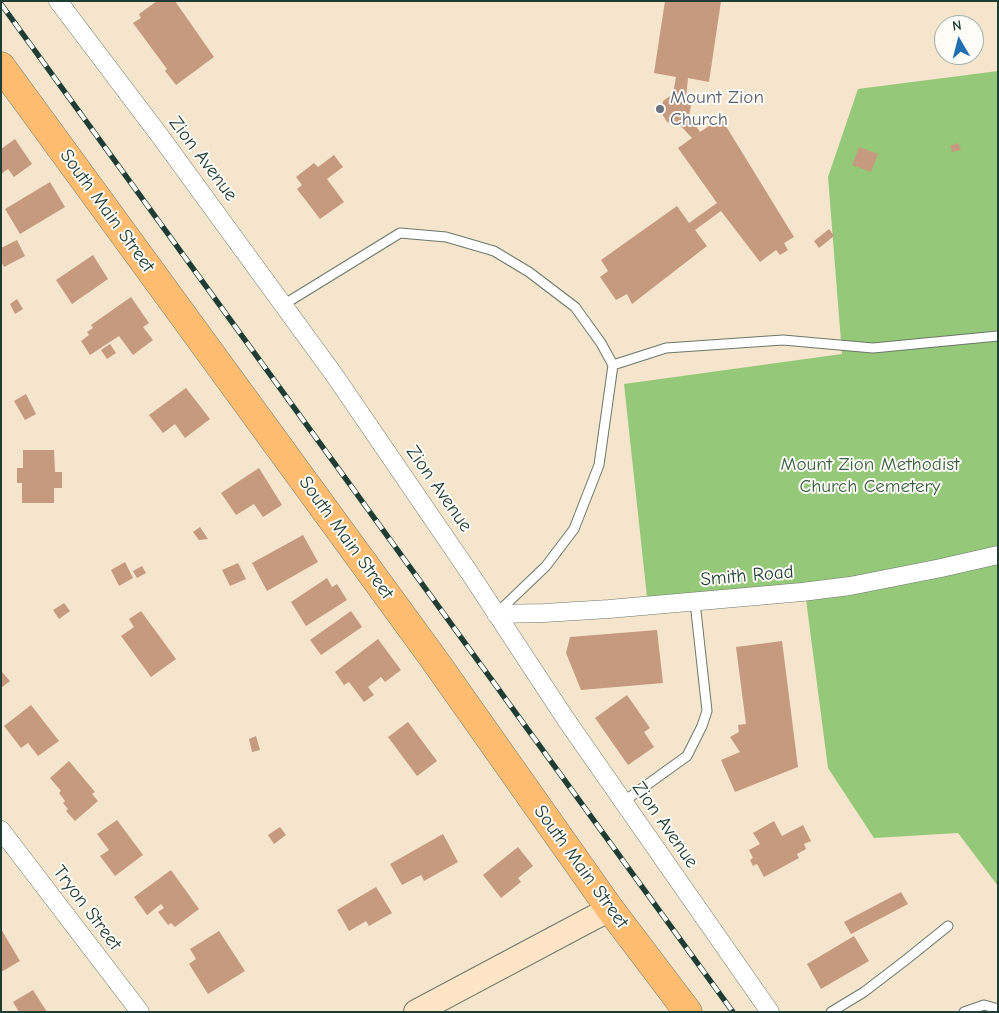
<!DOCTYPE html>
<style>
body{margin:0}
#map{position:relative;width:999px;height:1013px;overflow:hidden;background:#f4e5cc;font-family:"Comic Neue",sans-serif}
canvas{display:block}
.frame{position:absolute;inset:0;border:2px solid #1f3d34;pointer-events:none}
.north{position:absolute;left:934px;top:15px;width:50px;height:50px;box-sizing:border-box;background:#fdfcf7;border:1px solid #a4b0a9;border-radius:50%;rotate:352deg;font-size:14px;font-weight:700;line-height:20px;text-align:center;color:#1f3d34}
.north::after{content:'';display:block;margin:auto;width:18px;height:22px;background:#1f6fb2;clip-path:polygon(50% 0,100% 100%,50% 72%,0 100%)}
</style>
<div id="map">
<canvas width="999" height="1013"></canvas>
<div class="frame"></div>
<div class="north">N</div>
</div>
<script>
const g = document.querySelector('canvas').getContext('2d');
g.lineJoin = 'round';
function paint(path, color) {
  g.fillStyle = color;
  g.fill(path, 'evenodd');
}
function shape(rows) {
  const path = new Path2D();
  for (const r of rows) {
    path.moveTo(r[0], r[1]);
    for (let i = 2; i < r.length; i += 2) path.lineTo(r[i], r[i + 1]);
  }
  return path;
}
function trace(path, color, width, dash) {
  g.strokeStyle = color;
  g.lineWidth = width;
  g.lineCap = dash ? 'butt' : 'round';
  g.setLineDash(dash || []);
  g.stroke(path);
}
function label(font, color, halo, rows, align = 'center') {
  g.font = font + ' "Comic Neue",sans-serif';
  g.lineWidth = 4;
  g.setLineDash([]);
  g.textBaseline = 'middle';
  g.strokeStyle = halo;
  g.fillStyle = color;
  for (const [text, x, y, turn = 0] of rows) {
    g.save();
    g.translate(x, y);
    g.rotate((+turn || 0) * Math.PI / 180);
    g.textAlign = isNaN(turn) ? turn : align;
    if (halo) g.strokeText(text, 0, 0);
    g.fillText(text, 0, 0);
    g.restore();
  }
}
const green = shape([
 [998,71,998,886,958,833,874,838,828,768,804,584,647,597,624,384,842,354,828,177,858,89]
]);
const building = shape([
 [157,1,175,1,214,57,176,85,165,71,167,69,133,23,141,18,139,14],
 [665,1,721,1,709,82,688,78,686,98,691,106,689,115,700,132,721,118,794,237,784,243,788,250,780,255,776,250,760,262,721,211,695,230,707,246,632,304,627,294,616,300,600,277,608,271,601,260,677,206,689,223,717,203,678,148,692,138,679,124,667,122,661,112,663,101,673,94,676,77,654,73],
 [15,139,32,164,14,177,8,169,1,174,1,149],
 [958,143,961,150,952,152,950,146],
 [859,147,878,154,871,172,852,165],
 [334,155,343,167,327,179,344,202,320,219,297,189,302,185,296,177,314,163,318,167],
 [50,182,65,207,20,234,5,209],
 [829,229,834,236,819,248,814,241],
 [17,240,25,256,4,267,1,261,1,248],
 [93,255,108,279,72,304,56,280],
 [131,297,149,323,143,327,153,340,133,355,119,336,90,355,81,341,89,335,87,332,93,328,91,325],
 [17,299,23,309,15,314,10,304],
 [110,344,116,353,107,359,101,350],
 [186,388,210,419,185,438,175,424,163,433,149,415],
 [26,394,36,414,25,420,14,401],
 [23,450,54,450,55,472,62,472,62,488,54,488,54,503,22,503,22,483,17,483,17,468,23,468],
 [259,468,282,505,263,517,254,504,236,515,221,493],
 [200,527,208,539,199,540,193,532],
 [303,535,318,562,267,591,252,563],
 [125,562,133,578,119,586,111,570],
 [238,563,246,579,230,586,222,570],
 [142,566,146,573,137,578,133,571],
 [327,578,332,587,337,584,347,600,306,626,291,602],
 [64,603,70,611,59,619,53,610],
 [141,611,176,659,151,677,121,636,134,627,129,619],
 [351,611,362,627,321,655,310,640],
 [657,630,663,683,581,690,566,653,570,637],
 [378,639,401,670,385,682,381,677,368,687,374,695,364,702,349,682,344,685,335,672],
 [782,641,798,767,735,792,721,760,740,752,730,737,739,732,738,725,746,724,736,647],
 [1,671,10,681,1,688],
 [627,695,650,728,644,732,654,747,628,765,595,718],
 [31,705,59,741,38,756,28,743,21,748,4,726],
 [408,722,437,761,417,776,388,737],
 [256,736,260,750,252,752,249,739],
 [69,761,95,792,92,794,98,801,75,821,66,811,68,809,63,803,65,801,59,793,61,791,50,778],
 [117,820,143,855,115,876,100,856,109,850,97,834],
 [774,821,782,836,803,825,811,841,804,844,806,849,797,854,799,858,764,877,757,864,753,866,750,860,753,858,749,850,760,844,753,833],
 [280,827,286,835,274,844,268,835],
 [443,834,458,862,424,881,421,875,402,885,390,864],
 [518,847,533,866,518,878,521,882,501,898,483,875],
 [171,870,199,909,175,927,171,923,168,925,158,912,164,908,161,904,147,915,134,897],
 [376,887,392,913,369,926,366,921,349,931,337,910],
 [901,892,908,904,851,934,844,922],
 [1,929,20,961,1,972],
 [219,931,245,971,208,994,189,964,196,959,190,949],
 [854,936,869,961,821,989,807,964],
 [33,990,47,1012,19,1012,13,1002]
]);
const lane = shape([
 [283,305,400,233,446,237,494,251,529,272,575,307,601,343,613,365,599,465,574,529,546,566,497,613],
 [613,365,666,348,783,340,873,348,998,336],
 [623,802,687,756,702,726,707,711,695,602],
 [831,1012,864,992,907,959,948,926],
 [964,1012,984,1005,998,1009]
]);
const street = shape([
 [58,1,160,136,335,376,471,575,567,721,770,1012],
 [496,614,544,613,609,609,802,592,850,586,941,568,998,555],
 [1,830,140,1012]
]);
const secondary = shape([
 [416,1012,589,920,610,909]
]);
const primary = shape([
 [1,66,433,658,610,909,688,1012]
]);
const rail = shape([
 [1,4,733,1012]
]);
const markers = [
 [660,109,5,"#6b7280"]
];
const worshipNames = [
 ["Mount Zion",670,98],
 ["Church",670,120]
];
const streetNames = [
 ["Zion Avenue",203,159,53],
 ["South Main Street",107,211,54],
 ["Zion Avenue",439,489,55],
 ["South Main Street",346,538,54],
 ["Smith Road",747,576,-5],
 ["Zion Avenue",665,825,55],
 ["South Main Street",581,867,54],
 ["Tryon Street",87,908,53]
];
const parkNames = [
 ["Mount Zion Methodist",870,465],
 ["Church Cemetery",870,487]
];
paint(green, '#95c878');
paint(building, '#c69a7f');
trace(lane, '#6a7869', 11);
trace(street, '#6a7869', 19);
trace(secondary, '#6a7869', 26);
trace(primary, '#6a7869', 29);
trace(lane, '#fff', 9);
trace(street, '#fff', 18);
trace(secondary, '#ffe4c6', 24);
trace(primary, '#febc70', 28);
trace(rail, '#1f3d34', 5.5);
trace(rail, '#fdfcf7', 4, [11]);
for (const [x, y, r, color] of markers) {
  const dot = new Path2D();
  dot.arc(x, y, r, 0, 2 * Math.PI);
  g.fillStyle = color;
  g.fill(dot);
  trace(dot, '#fdfcf7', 2);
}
label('19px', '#5b616d', '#fdfcf7', worshipNames, 'left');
label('19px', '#1f3d34', '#fdfcf7', streetNames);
label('19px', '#3c6045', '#fdfcf7', parkNames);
</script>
